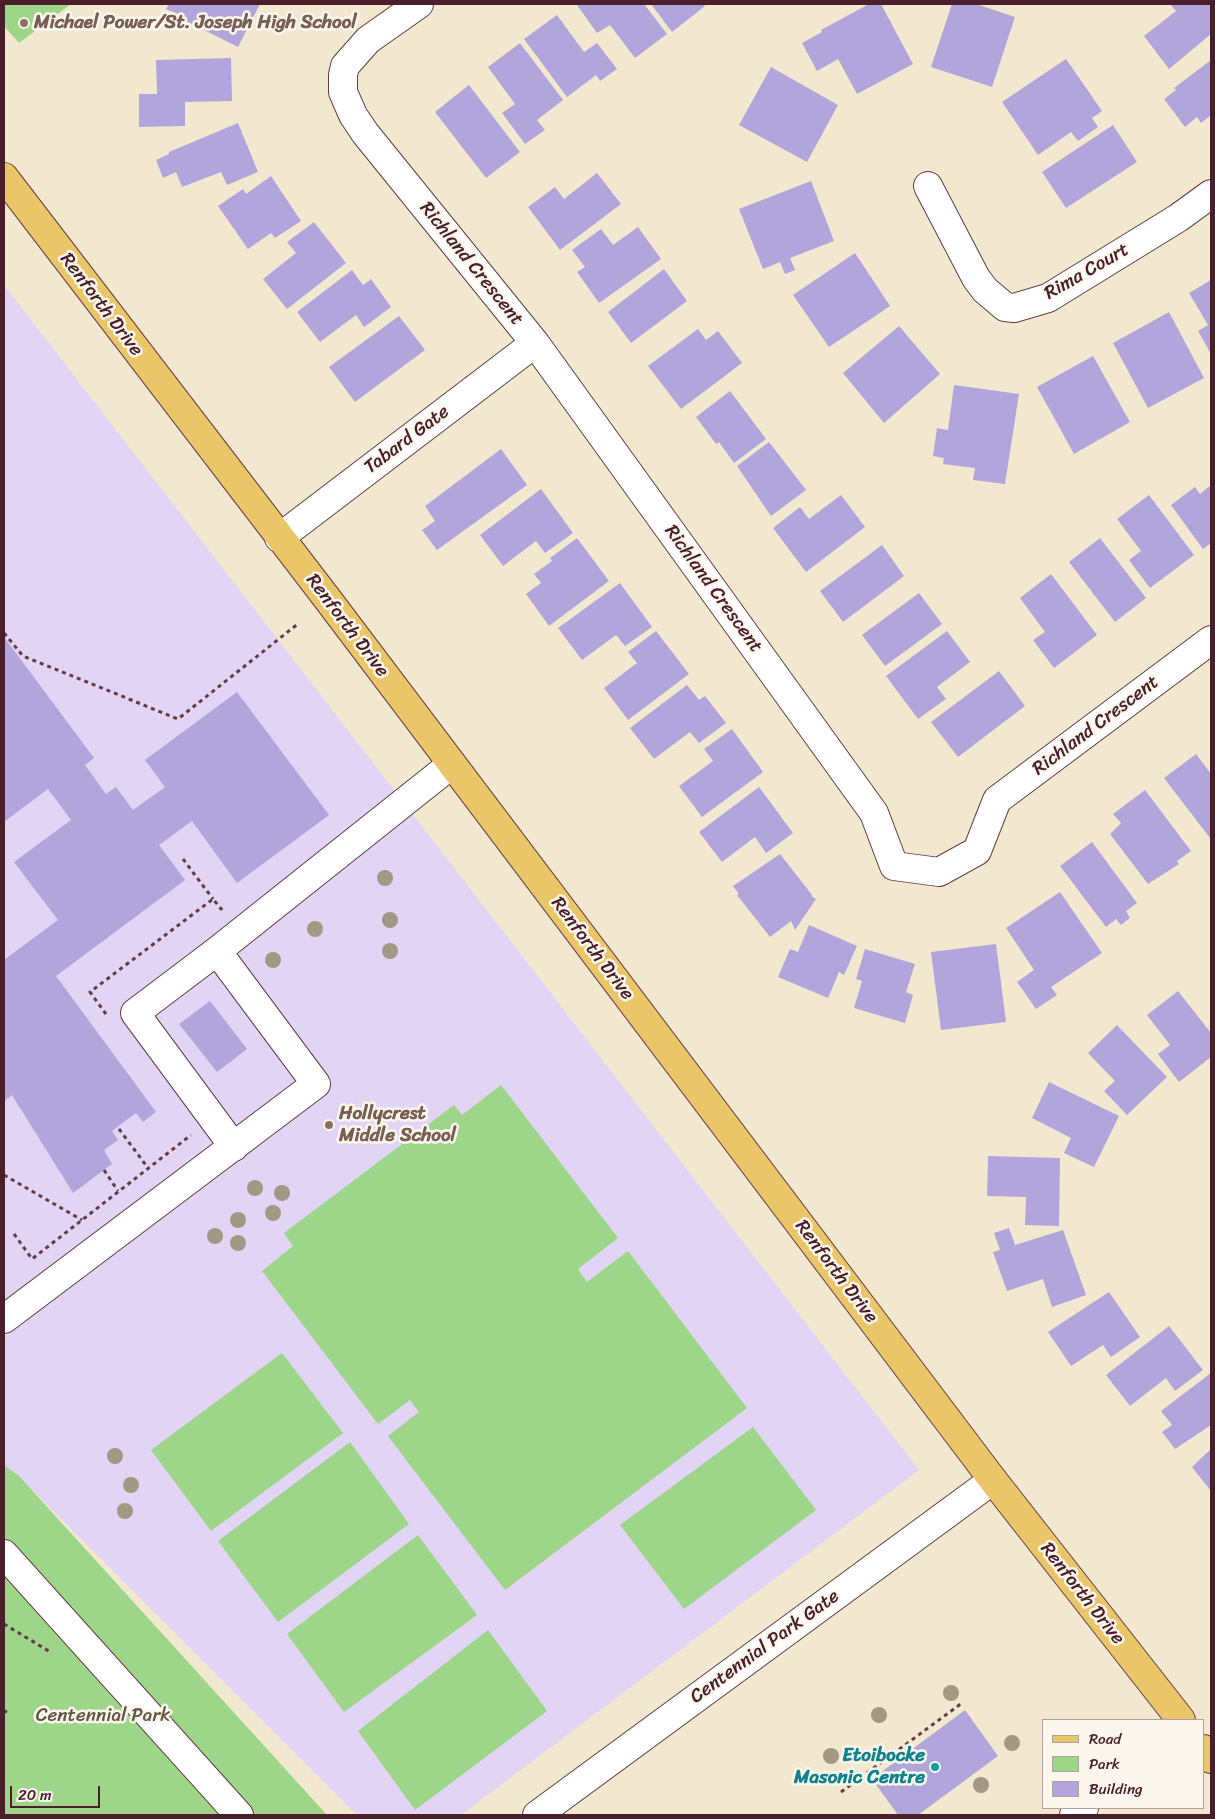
<!DOCTYPE html>
<style>
body{margin:0}
#map{position:relative;width:1215px;height:1819px;overflow:hidden;background:#f2e8cf;font-family:Sriracha,sans-serif}
canvas{display:block}
.frame{position:absolute;inset:0;border:5px solid #4a1f2b;pointer-events:none}
.legend{position:absolute;left:1042px;top:1719px;width:162px;height:90px;box-sizing:border-box;background:#fbf7ec;border:1px solid #b4a19f;margin:0;padding:6px 9px;list-style:none;font-size:15px;color:#4a1f2b}
.legend li{display:flex;align-items:center;gap:10px;height:25px}
.legend b{width:25px;border:1px solid #b4a19f}
.scale{position:absolute;left:10px;top:1786px;width:90px;height:22px;box-sizing:border-box;border:2px solid #4a1f2b;border-top:0;padding-left:6px;font-size:15px;line-height:18px;white-space:nowrap;color:#4a1f2b;-webkit-text-stroke:4px #fbf7ec;paint-order:stroke}
</style>
<div id="map">
<canvas width="1215" height="1819"></canvas>
<div class="frame"></div>
<ul class="legend">
<li><b style="height:6px;background:#ebc669"></b>Road</li>
<li><b style="height:14px;background:#9dd689"></b>Park</li>
<li><b style="height:14px;background:#b1a6dc"></b>Building</li>
</ul>
<div class="scale">20 m</div>
</div>
<script>
const g = document.querySelector('canvas').getContext('2d');
g.lineJoin = 'round';
function paint(path, color) {
  g.fillStyle = color;
  g.fill(path, 'evenodd');
}
function shape(rows) {
  const path = new Path2D();
  for (const r of rows) {
    path.moveTo(r[0], r[1]);
    for (let i = 2; i < r.length; i += 2) path.lineTo(r[i], r[i + 1]);
  }
  return path;
}
function trace(path, color, width, dash) {
  g.strokeStyle = color;
  g.lineWidth = width;
  g.lineCap = dash ? 'butt' : 'round';
  g.setLineDash(dash || []);
  g.stroke(path);
}
function label(font, color, halo, rows, align = 'center') {
  g.font = font + ' Sriracha,sans-serif';
  g.lineWidth = 5;
  g.setLineDash([]);
  g.textBaseline = 'middle';
  g.strokeStyle = halo;
  g.fillStyle = color;
  for (const [text, x, y, turn = 0] of rows) {
    g.save();
    g.translate(x, y);
    g.rotate((+turn || 0) * Math.PI / 180);
    g.textAlign = isNaN(turn) ? turn : align;
    if (halo) g.strokeText(text, 0, 0);
    g.fillText(text, 0, 0);
    g.restore();
  }
}
const built = shape([
 [4,285,919,1470,461,1815,357,1815,15,1473,4,1465]
]);
const green = shape([
 [4,4,71,4,19,43,4,26],
 [501,1085,618,1238,578,1269,587,1282,628,1251,747,1408,505,1590,388,1436,419,1412,410,1400,378,1424,262,1271,293,1246,284,1233,454,1105,462,1115],
 [282,1353,343,1433,211,1531,151,1450],
 [753,1427,816,1510,684,1609,620,1525],
 [350,1442,409,1524,278,1622,218,1541],
 [4,1465,19,1476,327,1815,4,1815],
 [418,1535,477,1615,344,1712,287,1634],
 [488,1630,547,1711,415,1810,358,1731]
]);
const building = shape([
 [169,4,260,4,238,47,176,16,177,14,166,9],
 [579,4,644,4,667,34,635,58,610,25,597,33,577,5],
 [651,4,703,4,705,6,672,32],
 [869,4,881,4,913,64,857,94,838,59,817,71,802,43,822,32,821,30],
 [952,4,976,4,1015,17,992,87,931,67],
 [1170,4,1211,4,1211,34,1169,69,1144,36,1176,11],
 [557,15,584,52,597,43,617,69,600,81,596,75,567,97,524,39],
 [520,43,563,100,537,120,545,130,525,144,502,113,515,104,488,67],
 [231,58,232,101,185,102,185,126,139,127,139,94,157,94,156,60],
 [1066,59,1102,111,1092,118,1098,127,1078,141,1071,132,1038,155,1002,102],
 [1211,60,1211,115,1201,123,1197,117,1185,127,1164,99,1176,90,1174,88],
 [771,67,838,105,807,162,739,125],
 [469,85,520,152,486,178,435,112],
 [238,123,258,172,227,185,221,172,182,187,176,172,163,178,156,160,169,154,169,152],
 [1113,125,1137,162,1066,208,1042,172],
 [597,173,621,204,560,250,528,207,555,187,564,199],
 [271,176,301,221,275,238,271,233,248,249,218,206,243,189,246,194],
 [811,181,834,241,790,258,795,270,785,274,780,262,763,269,739,209],
 [314,222,346,263,287,309,263,279,296,253,287,242],
 [638,227,661,259,599,303,577,272,585,267,572,250,601,229,613,245],
 [855,253,890,306,829,347,793,295],
 [664,269,687,301,631,343,608,312],
 [352,270,363,285,371,279,391,307,364,327,356,315,320,342,297,312],
 [1211,280,1211,354,1198,331,1208,325,1189,293],
 [1169,312,1204,378,1148,408,1113,343],
 [399,316,425,350,355,402,329,367],
 [899,326,940,374,884,423,843,373],
 [698,329,706,340,718,331,742,363,681,409,648,366],
 [1093,356,1130,422,1074,454,1037,387],
 [954,385,1019,394,1005,484,973,480,975,468,943,464,944,458,933,456,937,428,948,430],
 [730,391,766,439,734,463,719,442,716,444,696,417],
 [769,442,806,490,771,516,737,466],
 [501,449,527,485,437,550,422,530,435,521,425,506],
 [1211,485,1211,543,1203,549,1171,505,1195,487,1200,494],
 [541,489,573,533,545,553,536,541,503,566,480,535],
 [841,495,865,527,806,572,773,528,800,507,809,519],
 [1149,495,1194,555,1150,588,1129,560,1141,551,1117,519],
 [577,538,609,581,549,626,526,594,541,583,534,574,552,561,550,558],
 [1100,538,1146,598,1115,622,1069,562],
 [882,545,904,576,843,622,820,591],
 [1051,574,1097,635,1054,668,1033,640,1045,632,1020,598],
 [620,583,652,627,625,646,616,635,582,660,558,628],
 [919,593,942,624,885,666,862,635],
 [656,631,689,674,628,720,604,688,637,663,628,652],
 [947,631,970,662,937,687,946,699,918,719,886,676],
 [4,637,94,758,85,765,106,794,116,787,133,810,165,787,145,760,237,692,329,815,237,883,192,821,159,845,185,880,56,976,156,1112,143,1122,136,1113,112,1131,118,1140,104,1150,112,1164,73,1193,12,1095,4,1101,4,960,58,920,14,862,71,820,48,789,4,822],
 [999,671,1025,706,958,757,931,722],
 [687,685,699,700,705,696,726,723,699,743,690,732,654,759,630,728],
 [732,729,763,772,702,817,679,786,713,761,704,749],
 [1196,754,1211,774,1210,838,1164,778],
 [759,787,793,833,766,853,755,837,722,862,699,832],
 [1145,790,1191,851,1177,861,1179,864,1148,884,1110,834,1121,823,1113,814],
 [1092,842,1137,903,1126,911,1130,918,1121,925,1116,919,1106,927,1060,866],
 [780,854,812,895,811,896,816,899,795,930,791,921,770,937,737,895,739,894,733,886],
 [1060,892,1102,953,1051,987,1057,995,1036,1009,1017,982,1034,970,1006,928],
 [809,925,857,946,844,975,839,972,828,998,778,977,790,949,798,952],
 [996,944,1006,1022,941,1030,931,952],
 [865,949,915,964,906,992,913,995,905,1023,854,1008,862,981,856,979],
 [1178,991,1211,1033,1211,1057,1179,1082,1158,1054,1170,1045,1147,1015],
 [210,1001,247,1049,217,1072,179,1024],
 [1117,1025,1167,1077,1127,1115,1104,1091,1115,1081,1088,1053],
 [1049,1082,1119,1116,1094,1167,1064,1153,1071,1138,1032,1118],
 [988,1156,1060,1158,1059,1226,1025,1225,1026,1197,987,1196],
 [1009,1228,1015,1245,1063,1230,1086,1295,1052,1307,1043,1279,1007,1291,993,1252,1000,1250,994,1233],
 [1109,1292,1140,1337,1111,1357,1103,1345,1071,1366,1048,1332],
 [1169,1326,1203,1370,1175,1391,1166,1378,1130,1406,1106,1375],
 [1211,1373,1211,1425,1175,1449,1162,1432,1172,1425,1161,1411],
 [1211,1449,1211,1491,1192,1467],
 [965,1710,998,1756,918,1815,898,1815,872,1779]
]);
const path = shape([
 [4,633,23,656,178,719,299,623],
 [183,859,213,899],
 [106,1014,90,992,213,899,221,909,223,908],
 [119,1129,148,1168],
 [104,1170,118,1191],
 [4,1175,82,1220],
 [14,1234,32,1259,191,1135],
 [4,1624,52,1653],
 [4,1711,7,1712],
 [841,1792,962,1703]
]);
const minor = shape([
 [419,4,368,40,345,66,343,75,343,92,353,115,365,133,535,343,874,813,894,866,939,872,977,851,997,800,1211,640],
 [928,186,976,278,985,290,1005,307,1014,308,1048,298,1178,218,1211,194],
 [279,538,535,343],
 [234,1147,135,1013,217,951,452,764],
 [4,1319,316,1084,217,951],
 [4,1554,239,1815],
 [537,1815,993,1480],
 [1074,1815,1084,1808]
]);
const major = shape([
 [4,177,329,601,993,1480,1181,1720],
 [1204,1749,1211,1759]
]);
const trees = [
 [385,878],
 [390,920],
 [315,929],
 [390,951],
 [273,960],
 [255,1188],
 [282,1193],
 [273,1213],
 [238,1220],
 [215,1236],
 [238,1243],
 [115,1456],
 [131,1485],
 [125,1511],
 [951,1693],
 [879,1715],
 [1012,1743],
 [831,1756],
 [981,1785]
];
const markers = [
 [24,23,5,"#8d6e63"],
 [329,1125,5,"#8d6e63"],
 [935,1767,5,"#0f9aa8"]
];
const educationNames = [
 ["Michael Power/St. Joseph High School",34,23],
 ["Hollycrest",339,1114],
 ["Middle School",339,1136]
];
const streetNames = [
 ["Richland Crescent",471,264,51],
 ["Rima Court",1087,272,-30],
 ["Renforth Drive",101,305,53],
 ["Tabard Gate",407,440,-37],
 ["Richland Crescent",713,589,54],
 ["Renforth Drive",347,626,53],
 ["Richland Crescent",1096,726,-37],
 ["Renforth Drive",592,949,53],
 ["Renforth Drive",836,1272,53],
 ["Renforth Drive",1082,1594,52],
 ["Centennial Park Gate",765,1647,-36]
];
const parkNames = [
 ["Centennial Park",103,1716]
];
const cultureNames = [
 ["Etoibocke",925,1756],
 ["Masonic Centre",925,1778]
];
paint(built, '#e1d4f4');
paint(green, '#9dd689');
paint(building, '#b1a6dc');
trace(minor, '#633d44', 30);
trace(major, '#633d44', 30);
trace(path, '#633d44', 3, [4, 4]);
trace(minor, '#fff', 28);
trace(major, '#ebc669', 28);
g.fillStyle = '#a39884';
for (const [x, y] of trees) {
  g.beginPath();
  g.arc(x, y, 8, 0, 2 * Math.PI);
  g.fill();
}
for (const [x, y, r, color] of markers) {
  const dot = new Path2D();
  dot.arc(x, y, r, 0, 2 * Math.PI);
  g.fillStyle = color;
  g.fill(dot);
  trace(dot, '#fbf7ec', 2);
}
label('bold 19px', '#785e54', '#fbf7ec', educationNames, 'left');
label('19px', '#4a1f2b', '#fbf7ec', streetNames);
label('19px', '#635647', '#fbf7ec', parkNames);
label('bold 19px', '#0d838f', '#fbf7ec', cultureNames, 'right');
</script>
